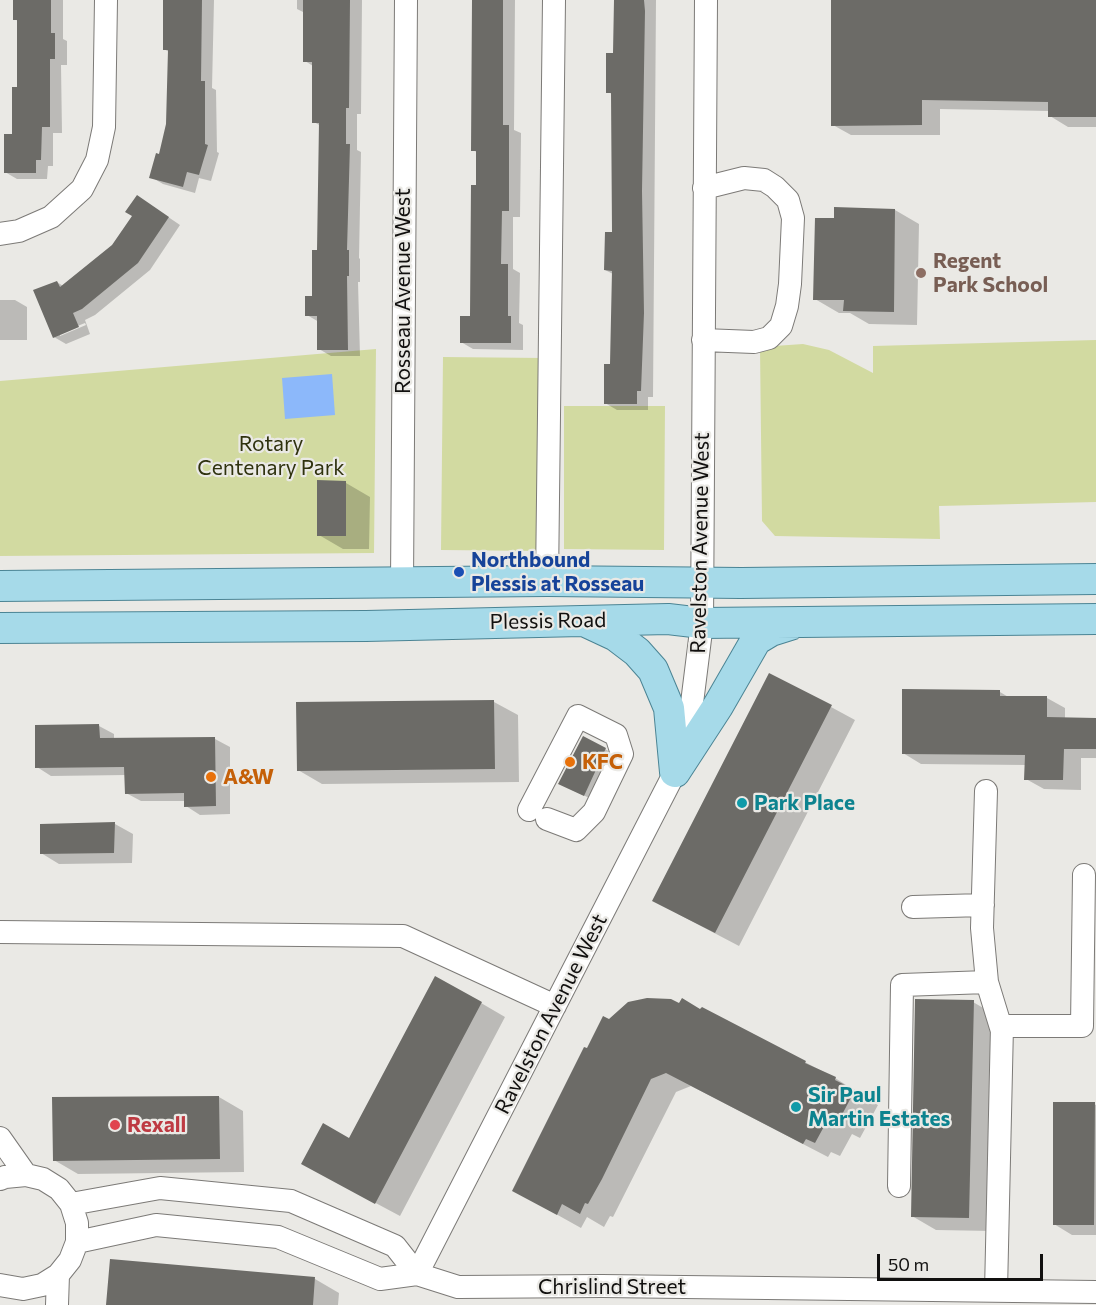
<!DOCTYPE html>
<style>
body{margin:0}
#map{position:relative;width:1096px;height:1305px;overflow:hidden;background:#eae9e5;font-family:Commissioner,sans-serif}
canvas{display:block}
.scale{position:absolute;left:877px;top:1254px;width:166px;height:27px;box-sizing:border-box;border:3px solid #11100f;border-top:0;padding-left:8px;font-size:18px;line-height:21px;white-space:nowrap;color:#11100f;-webkit-text-stroke:4px #eae9e5;paint-order:stroke}
</style>
<div id="map">
<canvas width="1096" height="1305"></canvas>
<div class="scale">50 m</div>
</div>
<script>
const g = document.querySelector('canvas').getContext('2d');
g.lineJoin = 'round';
function paint(path, color) {
  g.fillStyle = color;
  g.fill(path, 'evenodd');
}
function shape(rows) {
  const path = new Path2D();
  for (const r of rows) {
    path.moveTo(r[0], r[1]);
    for (let i = 2; i < r.length; i += 2) path.lineTo(r[i], r[i + 1]);
  }
  return path;
}
function trace(path, color, width, dash) {
  g.strokeStyle = color;
  g.lineWidth = width;
  g.lineCap = dash ? 'butt' : 'round';
  g.setLineDash(dash || []);
  g.stroke(path);
}
function label(font, color, halo, rows, align = 'center') {
  g.font = font + ' Commissioner,sans-serif';
  g.lineWidth = 4.5;
  g.setLineDash([]);
  g.textBaseline = 'middle';
  g.strokeStyle = halo;
  g.fillStyle = color;
  for (const [text, x, y, turn = 0] of rows) {
    g.save();
    g.translate(x, y);
    g.rotate((+turn || 0) * Math.PI / 180);
    g.textAlign = isNaN(turn) ? turn : align;
    if (halo) g.strokeText(text, 0, 0);
    g.fillText(text, 0, 0);
    g.restore();
  }
}
const green = shape([
 [1096,340,1096,502,939,506,940,539,775,536,762,521,760,347,803,344,829,350,873,373,873,346],
 [376,349,374,553,0,556,0,381],
 [443,357,544,358,542,551,441,550],
 [564,406,665,406,664,550,564,549]
]);
const water = shape([
 [332,374,335,415,285,419,282,378]
]);
const shadow = shape([
 [15,0,63,0,63,39,67,41,67,65,61,65,62,133,53,133,53,166,48,166,47,179,17,179,5,172,13,136,18,89,19,22,15,19],
 [164,0,214,0,212,88,216,90,217,152,219,153,211,181,199,178,195,193,163,184,151,177,160,156,168,124,169,52,164,49],
 [297,0,362,0,361,114,357,114,357,150,361,152,359,258,360,259,360,282,358,282,360,356,331,356,319,349,319,322,307,315,313,297,319,252,321,126,314,122,313,66,305,61,305,13,297,9],
 [474,0,515,0,514,130,521,133,520,217,513,217,513,269,520,273,519,323,523,325,523,350,473,349,461,342,471,318,477,187,477,152,472,150],
 [616,0,656,0,653,397,648,397,648,410,617,410,605,403,612,366,613,274,605,270,613,233,612,94,608,92,615,55],
 [832,0,1096,0,1096,127,1068,127,1050,116,1049,111,940,109,940,135,851,135,833,125],
 [149,204,180,225,150,270,95,315,85,320,90,334,66,344,54,337,57,282,63,286,113,246],
 [85,323,86,325,60,336,60,333],
 [895,210,919,224,917,325,869,324,850,313,839,313,815,299,835,219],
 [0,300,15,300,27,307,27,340,0,340],
 [346,483,370,497,369,549,343,549,319,535],
 [1000,692,1010,698,1047,698,1065,708,1065,719,1096,719,1096,758,1081,758,1081,790,1044,789,1026,779,1026,765,921,764,903,753],
 [494,702,518,715,519,782,322,784,298,770],
 [831,707,855,720,739,946,678,914],
 [99,726,114,734,114,740,215,739,230,747,230,814,200,815,186,806,186,801,141,801,126,793,126,775,51,776,37,767],
 [605,749,617,756,596,801,572,790],
 [115,824,133,834,132,863,59,864,41,853],
 [973,1002,997,1016,993,1231,936,1230,912,1216],
 [481,1003,505,1017,400,1216,327,1177,350,1140],
 [610,1021,754,1035,835,1078,878,1105,860,1138,852,1134,840,1156,831,1152,828,1157,691,1086,676,1092,613,1217,610,1216,604,1227,587,1217,581,1228,538,1204,588,1050],
 [219,1097,243,1111,244,1172,78,1174,54,1160],
 [1094,1104,1096,1105,1096,1235,1072,1235,1054,1224],
 [315,1279,339,1293,338,1305,107,1305]
]);
const building = shape([
 [13,0,51,0,51,33,55,33,55,59,50,59,50,127,42,127,41,160,36,160,36,173,4,173,4,134,12,134,12,87,17,87,17,20,13,20],
 [163,0,202,0,201,81,205,81,205,144,208,145,199,175,187,172,183,187,149,178,156,153,159,154,166,124,168,50,163,50],
 [303,0,350,0,349,108,346,108,346,144,350,144,347,250,349,250,349,276,347,276,348,350,317,350,317,316,305,316,305,296,312,296,312,250,317,250,319,123,312,123,312,62,303,62],
 [472,0,503,0,503,125,509,125,509,211,502,211,501,264,508,264,508,316,511,316,511,343,460,343,460,316,470,316,471,185,476,185,476,151,471,151],
 [614,0,644,0,645,11,642,191,644,313,641,391,637,391,637,404,604,404,604,364,610,364,612,271,604,270,605,232,612,232,611,93,606,93,606,53,613,53],
 [831,0,1096,0,1096,117,1048,117,1048,102,922,100,922,125,831,126],
 [137,195,169,217,138,263,82,309,73,313,79,327,53,338,33,290,57,281,60,287,112,245,132,216,125,212],
 [834,207,895,209,894,312,843,311,844,300,813,300,815,218,834,218],
 [317,480,346,481,346,536,317,536],
 [769,673,832,705,715,933,652,901],
 [902,689,1000,690,1000,696,1047,696,1047,717,1096,718,1096,749,1064,749,1063,780,1024,780,1025,755,902,754],
 [494,700,495,769,297,771,296,702],
 [99,724,100,738,215,737,216,806,184,807,184,793,125,794,124,767,35,768,35,725],
 [583,736,606,748,584,796,558,784],
 [115,822,114,853,40,854,40,824],
 [435,976,482,1002,375,1204,301,1164,323,1123,349,1138],
 [647,998,671,999,679,1003,682,998,700,1009,702,1007,806,1061,805,1063,836,1077,835,1080,855,1090,836,1126,827,1121,815,1143,806,1139,803,1144,666,1073,651,1079,602,1179,588,1204,585,1203,580,1214,562,1204,557,1215,512,1191,584,1047,587,1048,603,1016,609,1019,628,1002],
 [915,999,974,1000,969,1218,911,1217],
 [219,1096,220,1159,53,1161,52,1097],
 [1053,1102,1095,1102,1094,1225,1053,1225],
 [110,1259,315,1277,313,1305,106,1305]
]);
const minor = shape([
 [0,234,19,231,51,217,82,189,97,160,104,127,106,0],
 [703,340,754,342,769,338,781,326,787,306,790,284,793,218,788,200,775,187,764,180,744,178,704,188],
 [547,581,554,0],
 [402,583,406,0],
 [986,791,982,928,987,982,1002,1031],
 [529,810,578,716,616,735,622,754,594,812,576,830,547,819],
 [913,907,983,905],
 [0,932,403,936,555,1006],
 [0,1138,26,1175],
 [0,1179,5,1177,26,1175,43,1179,59,1189,71,1204,77,1223,77,1242,70,1260,58,1275,42,1285,23,1289,0,1285],
 [899,1186,902,985,987,982],
 [71,1204,160,1188,291,1201,395,1246,417,1274],
 [77,1242,156,1225,278,1237,380,1279,417,1274,458,1287,602,1286,1096,1292],
 [417,1274,675,772,692,703,702,623,706,0],
 [996,1291,1002,1026,1082,1026,1084,875],
 [57,1305,58,1275]
]);
const major = shape([
 [0,586,547,581,741,583,1096,579],
 [586,622,616,636,637,652,653,670,669,708,675,772],
 [0,628,366,626,668,619,702,623,1096,619],
 [675,772,718,706,756,640,771,631,790,625]
]);
const markers = [
 [921,273,6,"#8d6e63"],
 [459,572,6,"#1a4fb4"],
 [570,762,6,"#e8710a"],
 [211,777,6,"#e8710a"],
 [742,803,6,"#0f9aa8"],
 [796,1107,6,"#0f9aa8"],
 [115,1125,6,"#e0444e"]
];
const educationNames = [
 ["Regent",933,261],
 ["Park School",933,285]
];
const streetNames = [
 ["Rosseau Avenue West",403,291,-90],
 ["Ravelston Avenue West",700,543,-89],
 ["Plessis Road",548,621,-1],
 ["Ravelston Avenue West",551,1014,-63],
 ["Chrislind Street",612,1287]
];
const parkNames = [
 ["Rotary",271,444],
 ["Centenary Park",271,468]
];
const transitNames = [
 ["Northbound",471,560],
 ["Plessis at Rosseau",471,584]
];
const foodNames = [
 ["KFC",582,762],
 ["A&W",223,777]
];
const cultureNames = [
 ["Park Place",754,803],
 ["Sir Paul",808,1095],
 ["Martin Estates",808,1119]
];
const healthNames = [
 ["Rexall",127,1125]
];
paint(green, '#d2daa1');
paint(water, '#8cb8fa');
paint(shadow, '#0003');
paint(building, '#6c6b67');
trace(minor, '#7c7a77', 24);
trace(major, '#4b8494', 32);
trace(minor, '#fff', 22);
trace(major, '#a6dae9', 30);
for (const [x, y, r, color] of markers) {
  const dot = new Path2D();
  dot.arc(x, y, r, 0, 2 * Math.PI);
  g.fillStyle = color;
  g.fill(dot);
  trace(dot, '#eae9e5', 2);
}
label('bold 21px', '#785e54', '#eae9e5', educationNames, 'left');
label('21px', '#11100f', '#eae9e5', streetNames);
label('21px', '#2f320e', '#eae9e5', parkNames);
label('bold 21px', '#164399', '#eae9e5', transitNames, 'left');
label('bold 21px', '#c56008', '#eae9e5', foodNames, 'left');
label('bold 21px', '#0d838f', '#eae9e5', cultureNames, 'left');
label('bold 21px', '#be3a42', '#eae9e5', healthNames, 'left');
</script>
